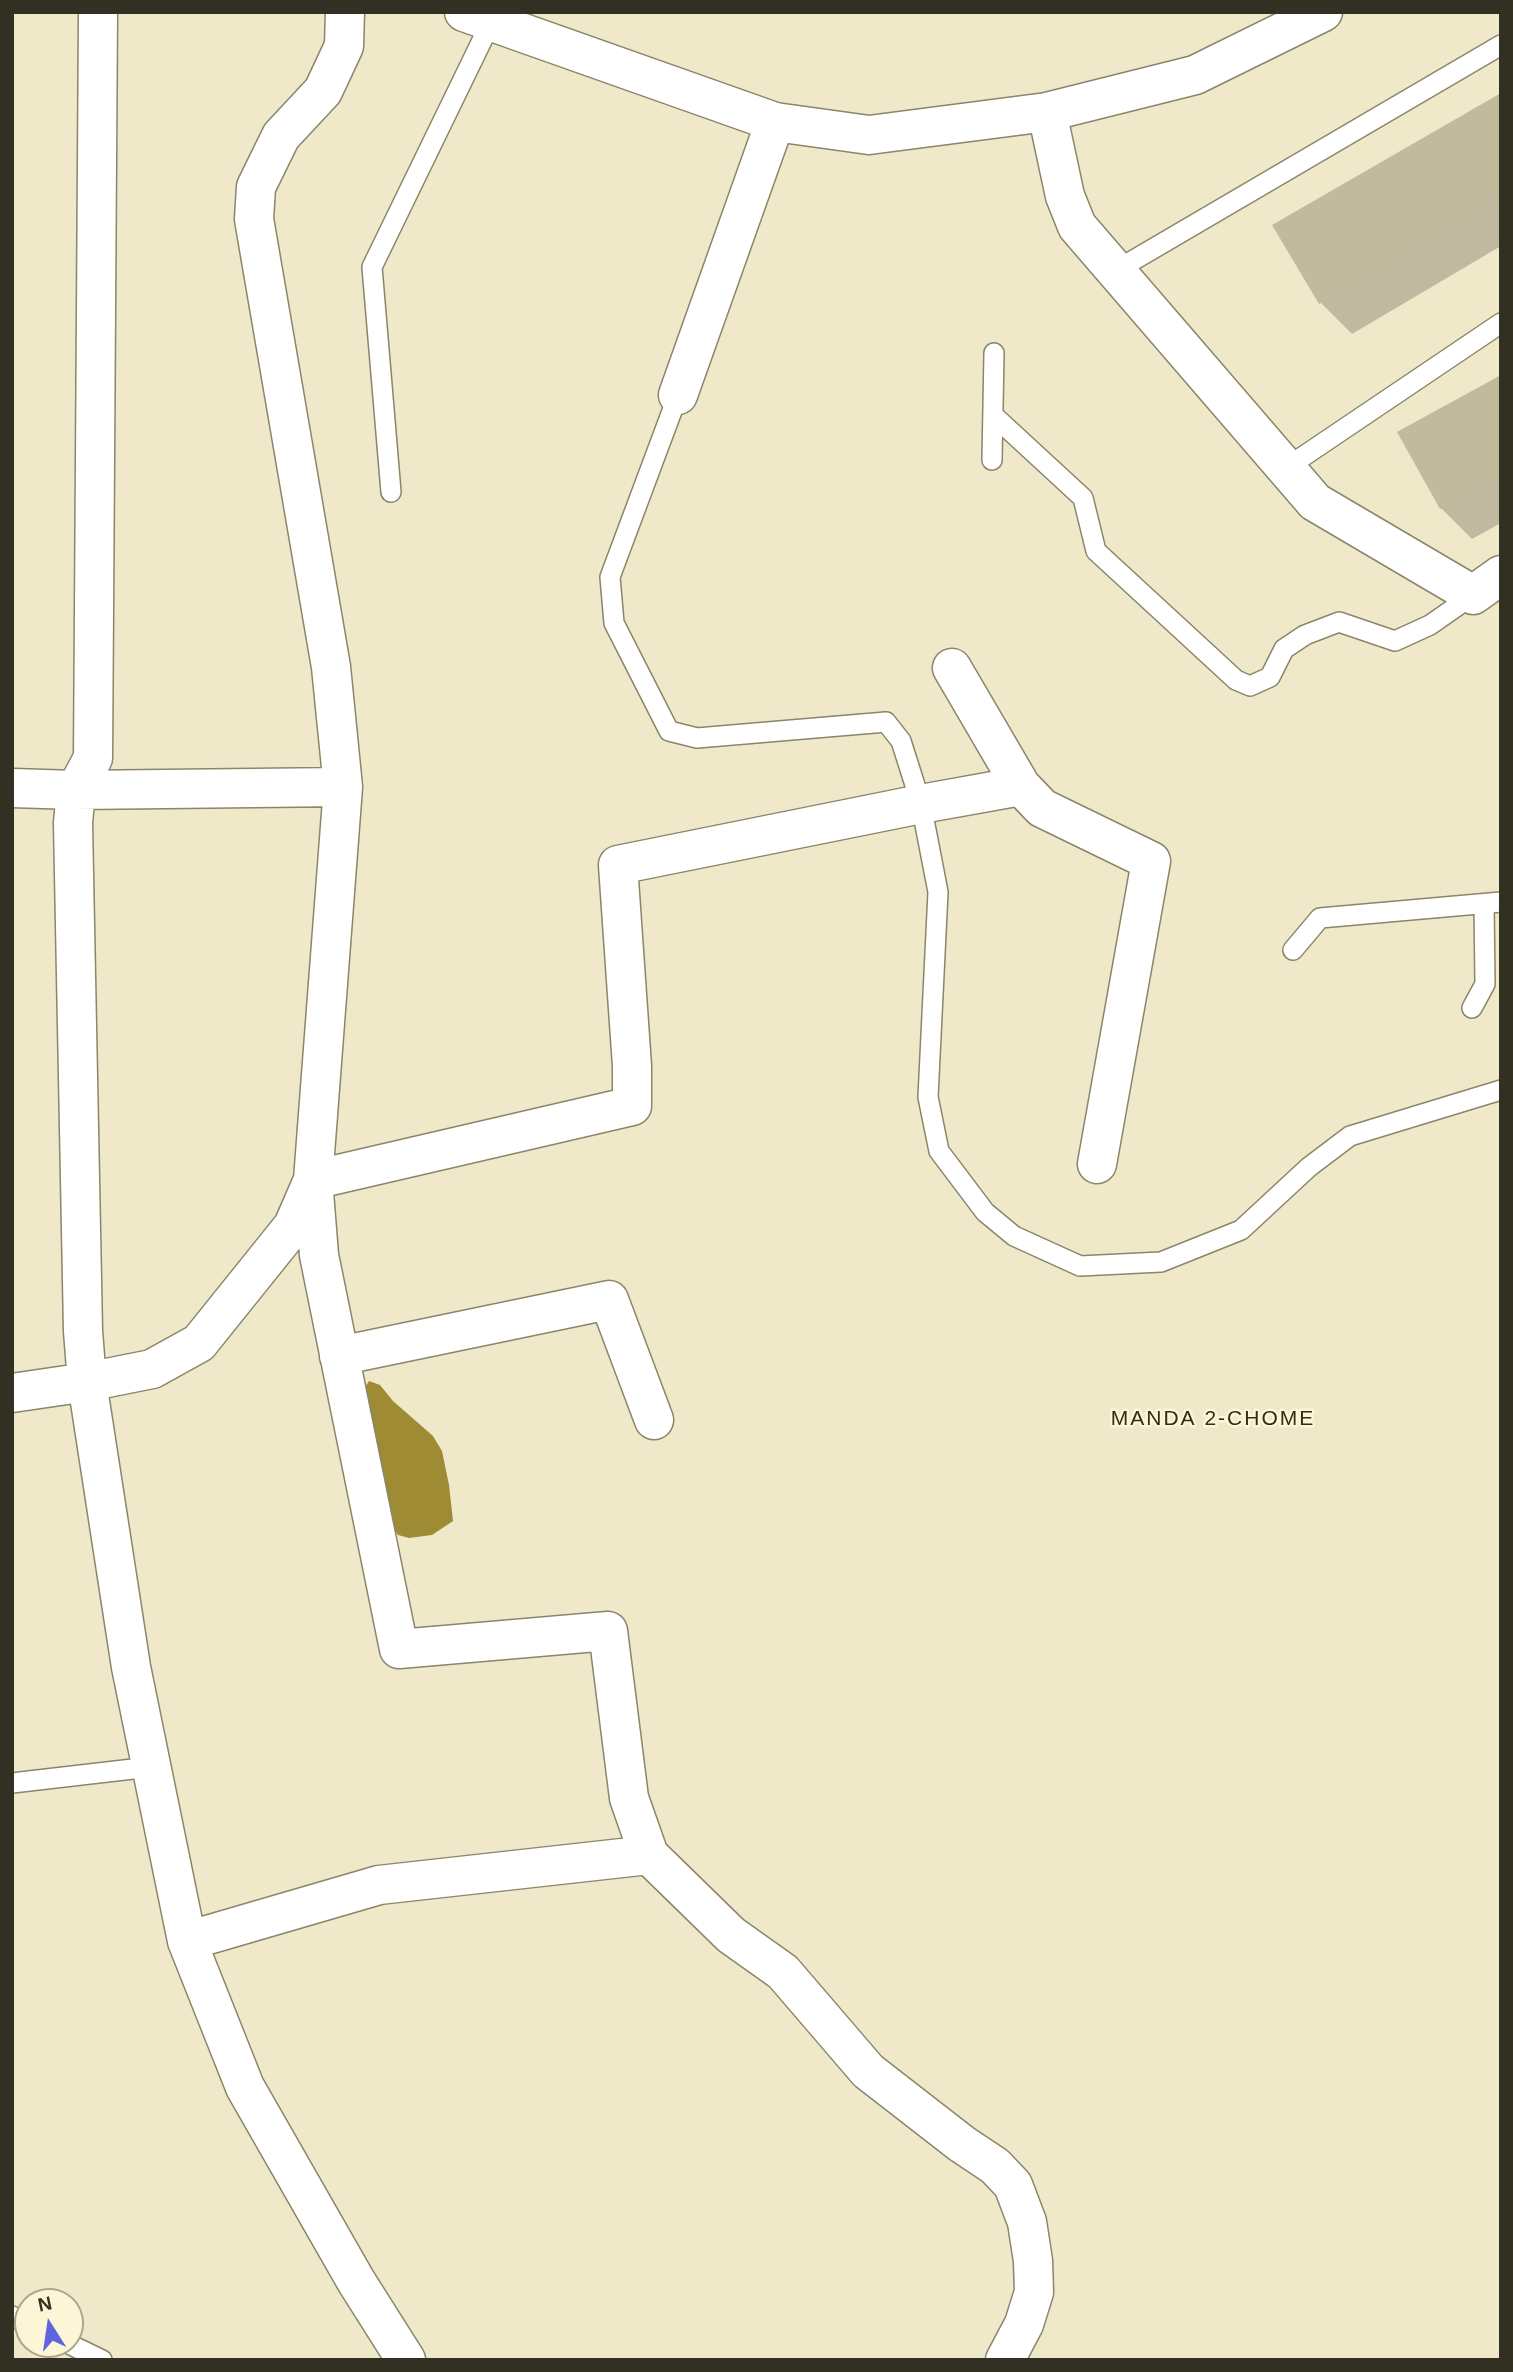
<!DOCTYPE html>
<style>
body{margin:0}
#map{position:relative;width:1513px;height:2372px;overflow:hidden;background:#efe8c9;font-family:Arial,sans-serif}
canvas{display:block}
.frame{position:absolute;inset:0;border:14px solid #322f23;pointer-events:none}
.north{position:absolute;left:14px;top:2288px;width:70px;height:70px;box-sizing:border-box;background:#fcf5d6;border:2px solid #aba68e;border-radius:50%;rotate:348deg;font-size:19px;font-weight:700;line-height:28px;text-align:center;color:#322f23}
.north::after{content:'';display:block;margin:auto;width:24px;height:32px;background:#6065de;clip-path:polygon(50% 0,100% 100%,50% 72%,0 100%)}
</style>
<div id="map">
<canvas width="1513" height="2372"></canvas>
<div class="frame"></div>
<div class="north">N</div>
</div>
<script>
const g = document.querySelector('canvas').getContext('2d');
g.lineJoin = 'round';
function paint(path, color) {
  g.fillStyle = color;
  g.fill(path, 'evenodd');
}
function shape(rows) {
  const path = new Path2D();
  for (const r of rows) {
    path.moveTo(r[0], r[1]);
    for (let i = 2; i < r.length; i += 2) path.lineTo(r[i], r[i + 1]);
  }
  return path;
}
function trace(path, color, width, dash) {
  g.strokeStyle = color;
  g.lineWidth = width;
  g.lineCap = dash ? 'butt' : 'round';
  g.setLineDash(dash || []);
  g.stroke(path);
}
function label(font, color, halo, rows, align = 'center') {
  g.font = font + ' Arial,sans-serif';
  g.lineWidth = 5;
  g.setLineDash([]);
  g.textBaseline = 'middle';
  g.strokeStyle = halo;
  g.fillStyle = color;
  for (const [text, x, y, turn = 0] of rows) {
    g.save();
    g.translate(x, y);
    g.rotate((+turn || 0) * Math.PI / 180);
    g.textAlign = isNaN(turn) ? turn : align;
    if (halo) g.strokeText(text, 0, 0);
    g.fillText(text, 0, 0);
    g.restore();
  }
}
const water = shape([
 [369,1381,380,1385,393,1401,433,1436,442,1451,449,1485,453,1521,432,1535,409,1538,398,1535,390,1525,364,1389]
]);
const shadow = shape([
 [1501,95,1501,246,1352,334,1321,303],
 [1501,377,1501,523,1472,539,1441,508]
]);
const building = shape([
 [1501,93,1501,197,1319,304,1272,225],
 [1501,375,1501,475,1440,509,1397,432]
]);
const lane = shape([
 [1115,271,1501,45],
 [678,395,610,577,614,623,669,731,697,738,886,722,901,741,921,804,938,892,928,1097,939,1151,985,1212,1014,1236,1080,1266,1161,1262,1241,1230,1309,1167,1350,1136,1501,1090],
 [993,415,1083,498,1096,551,1236,680,1250,686,1270,677,1284,649,1305,635,1339,622,1395,641,1430,625,1473,595],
 [992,460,994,353],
 [1286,468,1501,323],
 [391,492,372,267,491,22],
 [1293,950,1320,918,1501,902],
 [1472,1008,1485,984,1484,904],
 [12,1783,150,1767],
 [12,2316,28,2324],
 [69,2344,102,2360]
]);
const street = shape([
 [98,12,93,758,76,790,73,823,83,1331,87,1382,131,1667,187,1941,245,2087,356,2281,406,2360],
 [1047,112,1065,196,1077,226,1315,502,1473,595,1501,575],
 [678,395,775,122],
 [952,668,1021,786],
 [12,788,76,790,343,787],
 [339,1356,609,1300,654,1420],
 [12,1393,87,1382,152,1369,199,1343,293,1226,313,1180,343,787,331,667,254,219,256,187,281,136,323,91,344,46,345,12],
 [187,1941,379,1885,649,1855],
 [1005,2360,1024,2324,1034,2292,1033,2261,1027,2222,1013,2185,995,2166,962,2144,868,2071,783,1972,731,1935,649,1855,629,1798,608,1631,399,1649,319,1255,313,1180,632,1106,632,1066,618,865,921,804,1021,786,1042,808,1151,861,1097,1164]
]);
const secondary = shape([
 [464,12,775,122,869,135,1047,112,1195,75,1323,12]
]);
const neighbourhoodNames = [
 ["MANDA 2-CHOME",1213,1419]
];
paint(water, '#9e8b34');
paint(shadow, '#0003');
paint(building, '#c1ba9d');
trace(lane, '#8b8569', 22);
trace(street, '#8b8569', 41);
trace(secondary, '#8b8569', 41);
trace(lane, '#fff', 19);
trace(street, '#fff', 38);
trace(secondary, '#fff', 38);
g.letterSpacing = '2px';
label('21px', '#322d13', '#fcf5d6', neighbourhoodNames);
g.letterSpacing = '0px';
</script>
